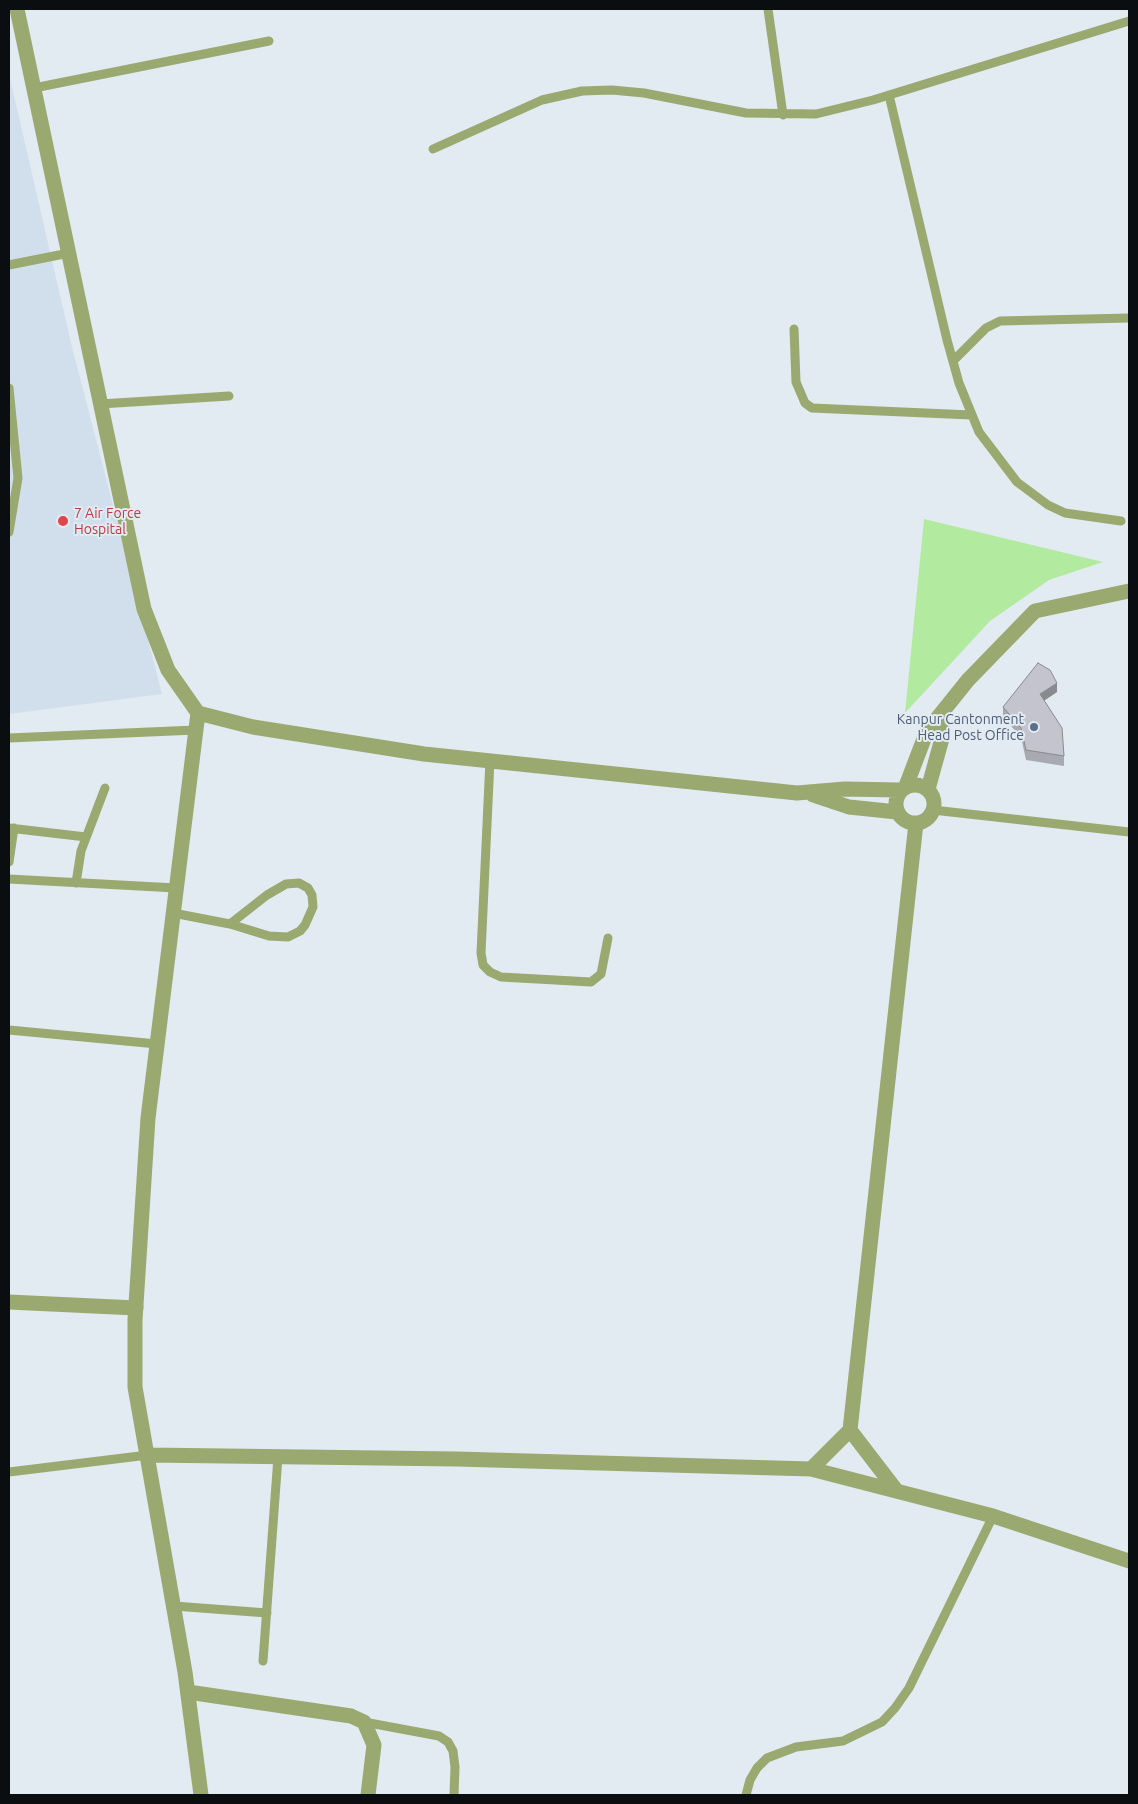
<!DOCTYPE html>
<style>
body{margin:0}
#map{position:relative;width:1138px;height:1804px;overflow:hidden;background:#e2eaf2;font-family:Ubuntu,sans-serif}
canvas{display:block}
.frame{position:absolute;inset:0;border:10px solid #0b0e10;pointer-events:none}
</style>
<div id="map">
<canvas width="1138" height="1804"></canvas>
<div class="frame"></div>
</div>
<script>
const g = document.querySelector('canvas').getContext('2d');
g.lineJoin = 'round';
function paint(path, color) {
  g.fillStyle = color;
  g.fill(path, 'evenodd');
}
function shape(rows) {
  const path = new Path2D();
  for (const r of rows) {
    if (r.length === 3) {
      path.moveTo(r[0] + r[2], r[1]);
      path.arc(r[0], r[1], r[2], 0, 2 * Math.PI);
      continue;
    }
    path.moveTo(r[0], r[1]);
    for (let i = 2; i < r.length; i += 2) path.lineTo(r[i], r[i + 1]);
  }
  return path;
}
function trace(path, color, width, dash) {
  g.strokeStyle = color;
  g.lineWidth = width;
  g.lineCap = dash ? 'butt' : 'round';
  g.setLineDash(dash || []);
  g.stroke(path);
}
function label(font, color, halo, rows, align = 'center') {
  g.font = font + ' Ubuntu,sans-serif';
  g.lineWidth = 4;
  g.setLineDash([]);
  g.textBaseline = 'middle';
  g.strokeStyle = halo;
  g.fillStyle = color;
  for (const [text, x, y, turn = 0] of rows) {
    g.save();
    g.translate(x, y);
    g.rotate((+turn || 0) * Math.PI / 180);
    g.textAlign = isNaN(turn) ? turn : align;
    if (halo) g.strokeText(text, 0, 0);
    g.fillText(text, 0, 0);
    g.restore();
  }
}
const built = shape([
 [9,74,72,347,162,694,9,714]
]);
const green = shape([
 [924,519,1103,562,1049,580,990,621,905,713]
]);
const service = shape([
 [768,9,783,115],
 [34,88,269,41],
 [889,95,947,340,959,383,979,432,1017,482,1048,505,1065,513,1121,521],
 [433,149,542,100,582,91,612,90,644,93,746,113,816,114,873,100,1129,21],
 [9,265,69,253],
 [794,329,796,382,805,403,812,408,971,415],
 [953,361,986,328,1000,321,1129,318],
 [9,388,18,478,9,532],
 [100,404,229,396],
 [9,738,196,730],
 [490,760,481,953,483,965,490,972,501,977,591,982,601,974,608,938],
 [933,810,1129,832],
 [9,828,86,837],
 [9,862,14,828],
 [9,879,176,888],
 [76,883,81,851,105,788],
 [173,913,230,924,269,936,288,937,300,931,305,925,313,907,312,895,308,888,299,883,286,884,267,895,230,924],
 [9,1030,157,1044],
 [9,1472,148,1455],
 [174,1606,267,1613],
 [263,1661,278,1457],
 [364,1722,439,1736,448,1742,453,1751,455,1767,454,1795],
 [746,1795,750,1780,757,1768,767,1758,796,1747,843,1741,882,1722,895,1708,909,1688,993,1516]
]);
const minor = shape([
 [9,1302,136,1308],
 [188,1692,351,1716,364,1722,374,1745,368,1795]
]);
const tertiary = shape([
 [17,9,144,609,168,670,198,713,253,727,424,754,797,793,845,789,900,790],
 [198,713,148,1118,135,1320,135,1387,185,1672,201,1795],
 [915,804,19],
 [906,786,927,731,968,680,1035,611,1129,591],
 [928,789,943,735,940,717],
 [813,795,849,807,897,812],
 [850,1430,896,1490],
 [148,1455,457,1459,811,1469,993,1516,1129,1561],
 [811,1469,850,1430,916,823]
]);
const wall = shape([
 [1057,692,1044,701,1064,756,1064,766,1026,760,1021,737,1003,717,1003,707]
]);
const shadedWall = shape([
 [1057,683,1057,692,1040,703,1040,694]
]);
const building = shape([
 [1038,663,1050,670,1057,683,1040,694,1062,728,1064,756,1026,750,1021,728,1003,707,1038,663]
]);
const markers = [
 [63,521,6,"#e0444e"],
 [1034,727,5,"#5c6f8a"]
];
const healthNames = [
 ["7 Air Force",74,513],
 ["Hospital",74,529]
];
const serviceNames = [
 ["Kanpur Cantonment",1024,719],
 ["Head Post Office",1024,735]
];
paint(built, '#d1dfec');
paint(green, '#b2eb9f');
trace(service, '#9aa96f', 9);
trace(minor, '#9aa96f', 15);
trace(tertiary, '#9aa96f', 15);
paint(wall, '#a9a9b1');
paint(shadedWall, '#898990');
paint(building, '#c4c4ce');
trace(building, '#898990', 1);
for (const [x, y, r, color] of markers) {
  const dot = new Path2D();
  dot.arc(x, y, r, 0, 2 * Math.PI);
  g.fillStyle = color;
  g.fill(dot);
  trace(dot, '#e2eaf2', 2);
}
label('14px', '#be3a42', '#e2eaf2', healthNames, 'left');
label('14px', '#4e5e75', '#e2eaf2', serviceNames, 'right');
</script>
